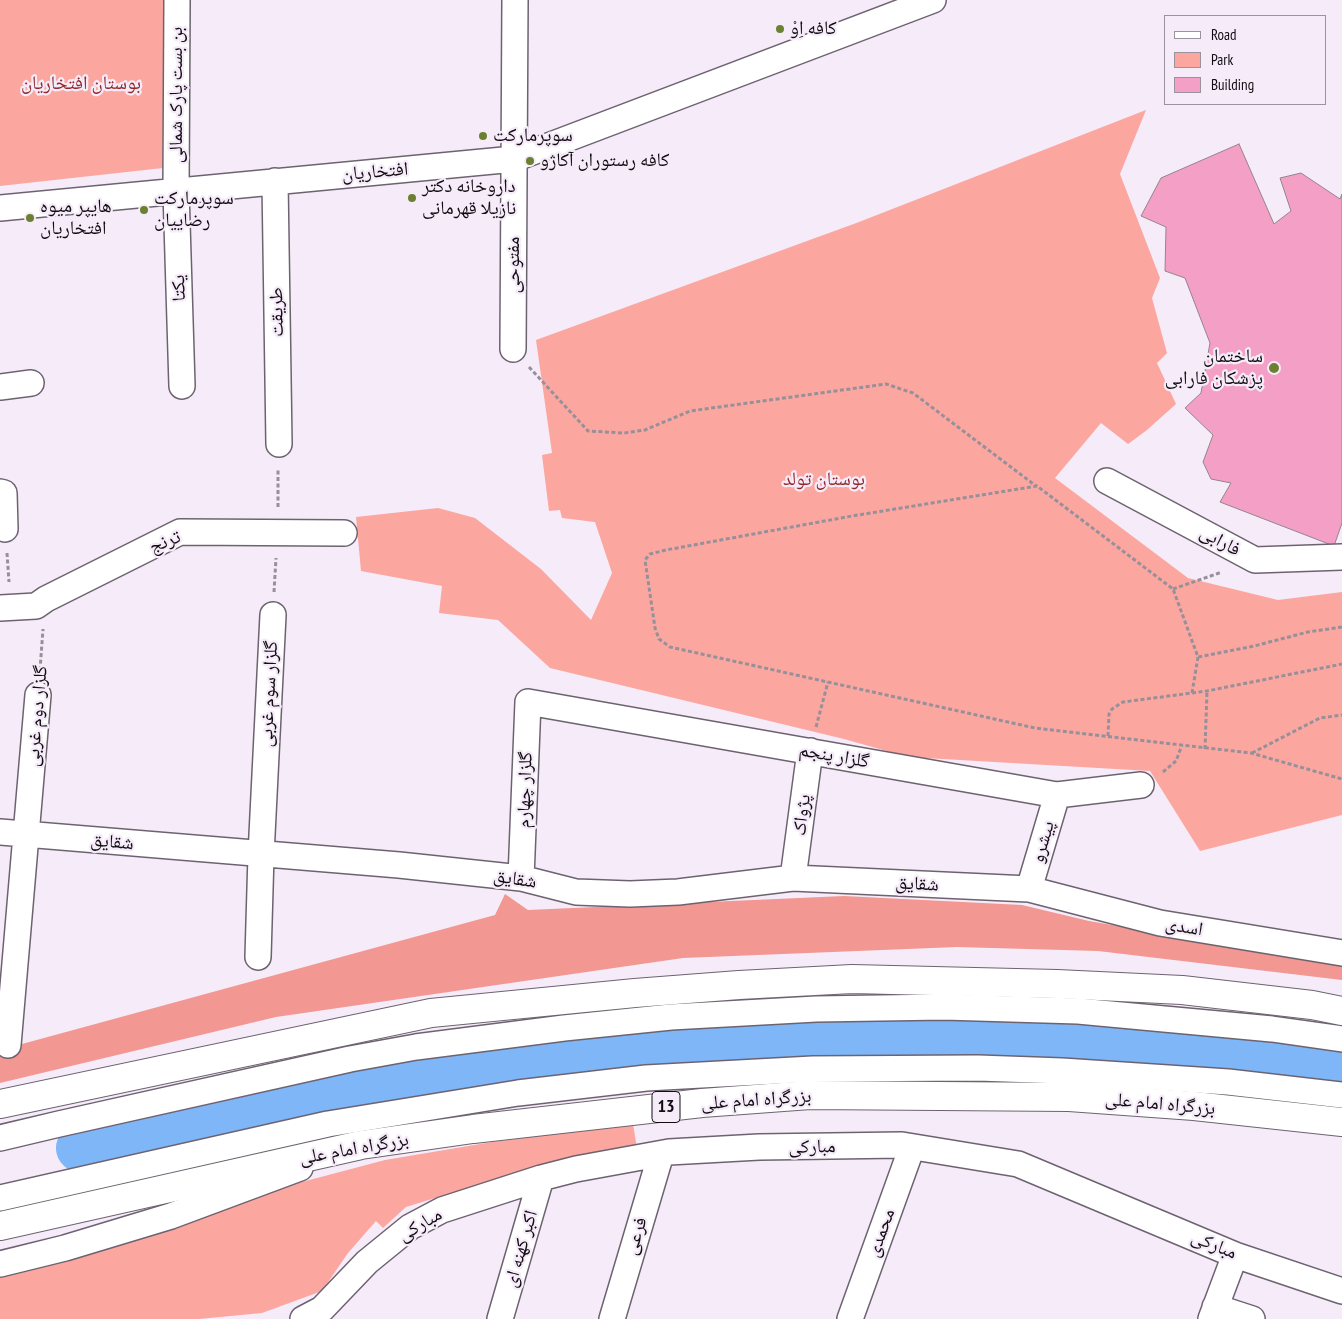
<!DOCTYPE html>
<meta charset="utf-8">
<style>
body{margin:0}
#map{position:relative;width:1342px;height:1319px;overflow:hidden;background:#f6ebf9;font-family:"PT Sans Narrow",sans-serif}
canvas{display:block}
.legend{position:absolute;left:1164px;top:15px;width:162px;height:90px;box-sizing:border-box;background:#f6ebf9;border:1px solid #9a929c;margin:0;padding:6px 9px;list-style:none;font-size:15px;color:#100c11}
.legend li{display:flex;align-items:center;gap:10px;height:25px}
.legend b{width:25px;border:1px solid #9a929c}
</style>
<div id="map">
<canvas width="1342" height="1319"></canvas>
<ul class="legend">
<li><b style="height:6px;background:#fff"></b>Road</li>
<li><b style="height:14px;background:#fba7a0"></b>Park</li>
<li><b style="height:14px;background:#f49fc5"></b>Building</li>
</ul>
</div>
<script>
const g = document.querySelector('canvas').getContext('2d');
g.lineJoin = 'round';
function paint(path, color) {
  g.fillStyle = color;
  g.fill(path, 'evenodd');
}
function shape(rows) {
  const path = new Path2D();
  for (const r of rows) {
    path.moveTo(r[0], r[1]);
    for (let i = 2; i < r.length; i += 2) path.lineTo(r[i], r[i + 1]);
  }
  return path;
}
function trace(path, color, width, dash) {
  g.strokeStyle = color;
  g.lineWidth = width;
  g.lineCap = dash ? 'butt' : 'round';
  g.setLineDash(dash || []);
  g.stroke(path);
}
function label(font, color, halo, rows, align = 'center') {
  g.font = font + ' "PT Sans Narrow","Noto Naskh Arabic",sans-serif';
  g.lineWidth = 4.5;
  g.setLineDash([]);
  g.textBaseline = 'middle';
  g.strokeStyle = halo;
  g.fillStyle = color;
  for (const [text, x, y, turn = 0] of rows) {
    g.save();
    g.translate(x, y);
    g.rotate((+turn || 0) * Math.PI / 180);
    g.textAlign = isNaN(turn) ? turn : align;
    if (halo) g.strokeText(text, 0, 0);
    g.fillText(text, 0, 0);
    g.restore();
  }
}
const green = shape([
 [0,0,163,0,163,168,0,186],
 [1146,110,1120,174,1160,278,1152,298,1167,353,1157,363,1176,404,1147,430,1128,444,1101,423,1055,478,1188,578,1278,600,1342,592,1342,815,1200,851,1150,771,908,757,844,739,550,668,498,620,439,613,442,586,361,571,356,517,438,508,475,518,541,569,591,620,612,573,595,522,562,518,560,510,549,511,542,455,552,453,536,340,859,222],
 [633,1124,637,1148,539,1166,406,1207,383,1228,376,1221,348,1253,322,1291,262,1313,199,1319,0,1319,0,1275,283,1187,385,1160,492,1142]
]);
const forest = shape([
 [505,894,528,910,844,896,1022,905,1089,921,1342,965,1342,980,1098,951,957,947,683,958,276,1017,0,1083,0,1050,495,915]
]);
const river = shape([
 [80,1148,251,1108,361,1086,437,1073,548,1060,721,1044,830,1037,1032,1039,1182,1049,1342,1067]
]);
const building = shape([
 [1239,144,1274,224,1291,211,1280,178,1301,173,1340,199,1342,194,1342,523,1334,546,1220,502,1231,483,1211,479,1203,462,1213,435,1185,408,1201,393,1210,343,1185,278,1165,271,1166,227,1141,216,1161,178,1239,144]
]);
const path = shape([
 [529,367,588,431,624,433,645,430,690,411,886,384,913,393,1036,486],
 [278,507,278,468],
 [7,553,9,582],
 [1173,589,1222,572],
 [274,592,276,558],
 [1342,627,1308,632,1254,646,1198,657,1173,589,1037,486,852,516,666,550,650,554,645,560,655,628,659,639,670,647,1035,728,1251,753,1342,779],
 [40,670,43,629],
 [1192,693,1198,657],
 [816,727,828,682],
 [1108,736,1109,714,1112,709,1123,702,1207,691,1342,664],
 [1205,749,1207,691],
 [1252,753,1320,718,1342,715],
 [1163,772,1176,761,1182,745]
]);
const minor = shape([
 [177,0,176,191,182,386],
 [275,181,279,444],
 [0,208,514,159,933,0],
 [513,349,515,0],
 [0,387,31,383],
 [1107,481,1255,560,1342,557],
 [0,492,4,493,5,529],
 [0,608,36,606,46,599,180,532,344,533],
 [0,832,399,865,521,878,576,892,630,894,678,892,793,878,1029,889,1160,923,1342,953],
 [521,878,528,702,1057,795,1141,785],
 [793,878,810,751],
 [1029,889,1057,795],
 [258,957,261,855,273,615],
 [8,1045,38,695],
 [0,1138,59,1124,350,1059,416,1047,564,1028,671,1017,816,1009,944,1007,1078,1011,1272,1029,1342,1039],
 [0,1198,328,1124,518,1093,646,1078,813,1069,978,1068,1062,1071,1228,1082,1342,1095],
 [0,1264,65,1248,171,1216,300,1168],
 [1215,1307,1252,1319],
 [303,1319,322,1309,367,1262,410,1227,442,1210,541,1178,576,1169,669,1152,759,1147,902,1145,1018,1164,1235,1255,1342,1291],
 [500,1319,541,1178],
 [612,1319,661,1154],
 [850,1319,912,1147],
 [1211,1319,1235,1255]
]);
const highway = shape([
 [0,1104,431,1013,635,993,739,985,852,979,1057,984,1182,990,1312,1005,1342,1011],
 [0,1226,361,1145,473,1129,702,1103,810,1095,1069,1097,1194,1106,1342,1122]
]);
const markers = [
 [780,29,5,"#6b8030"],
 [483,136,5,"#6b8030"],
 [530,161,5,"#6b8030"],
 [412,198,5,"#6b8030"],
 [144,210,5,"#6b8030"],
 [30,218,5,"#6b8030"],
 [1274,368,6,"#6b8030"]
];
const shields = [
 [666,1107,28]
];
const shieldNames = [
 ["13",666,1107]
];
const poiNames = [
 ["کافه اِوْ",790,29],
 ["سوپرمارکت",493,136],
 ["کافه رستوران آکاژو",540,161],
 ["داروخانه دکتر",422,187],
 ["نازیلا قهرمانی",422,209],
 ["سوپرمارکت",154,199],
 ["رضاییان",154,221],
 ["هایپر میوه",40,207],
 ["افتخاریان",40,229],
 ["ساختمان",1263,357,"right"],
 ["پزشکان فارابی",1263,379,"right"]
];
const parkNames = [
 ["بوستان افتخاریان",81,84],
 ["بوستان تولد",824,480]
];
const streetNames = [
 ["بن بست پارک شمالی",177,95,-90],
 ["افتخاریان",375,172,-5],
 ["مفتوحی",514,265,-90],
 ["یکتا",179,288,-92],
 ["طریقت",277,312,-91],
 ["فارابی",1220,541,28],
 ["ترنج",165,542,-22],
 ["گلزار سوم غربی",269,694,-87],
 ["گلزار دوم غربی",37,716,-85],
 ["گلزار پنجم",834,756,10],
 ["گلزار چهارم",525,790,-88],
 ["پژواک",802,815,-83],
 ["شقایق",112,842,5],
 ["پیشرو",1043,842,-74],
 ["شقایق",515,879,9],
 ["شقایق",917,884,3],
 ["اسدی",1184,927,10],
 ["بزرگراه امام علی",756,1100,-4],
 ["بزرگراه امام علی",1160,1104,5],
 ["مبارکی",812,1147,-1],
 ["بزرگراه امام علی",354,1149,-10],
 ["مبارکی",420,1225,-31],
 ["محمدی",881,1233,-70],
 ["فرعی",636,1236,-73],
 ["مبارکی",1214,1245,22],
 ["اکبر کهنه ای",521,1249,-74]
];
paint(green, '#fba7a0');
paint(forest, '#f29791');
trace(river, '#7fb6f7', 48);
paint(building, '#f49fc5');
trace(building, '#95848b', 1);
trace(minor, '#6d6370', 28);
trace(highway, '#6d6370', 30);
trace(path, '#978f99', 3, [4, 2.5]);
trace(minor, '#fff', 25);
trace(highway, '#fff', 28);
for (const [x, y, r, color] of markers) {
  const dot = new Path2D();
  dot.arc(x, y, r, 0, 2 * Math.PI);
  g.fillStyle = color;
  g.fill(dot);
  trace(dot, '#f6ebf9', 2);
}
for (const [x, y, w] of shields) {
  const box = new Path2D();
  box.roundRect(x - w / 2, y - 15.5, w, 31, 4);
  g.fillStyle = '#f6ebf9';
  g.fill(box);
  trace(box, '#100c11', 1);
}
label('bold 18px', '#100c11', null, shieldNames);
label('19px', '#100c11', '#f6ebf9', poiNames, 'left');
label('19px', '#912829', '#f6ebf9', parkNames);
label('19px', '#100c11', '#f6ebf9', streetNames);
</script>
